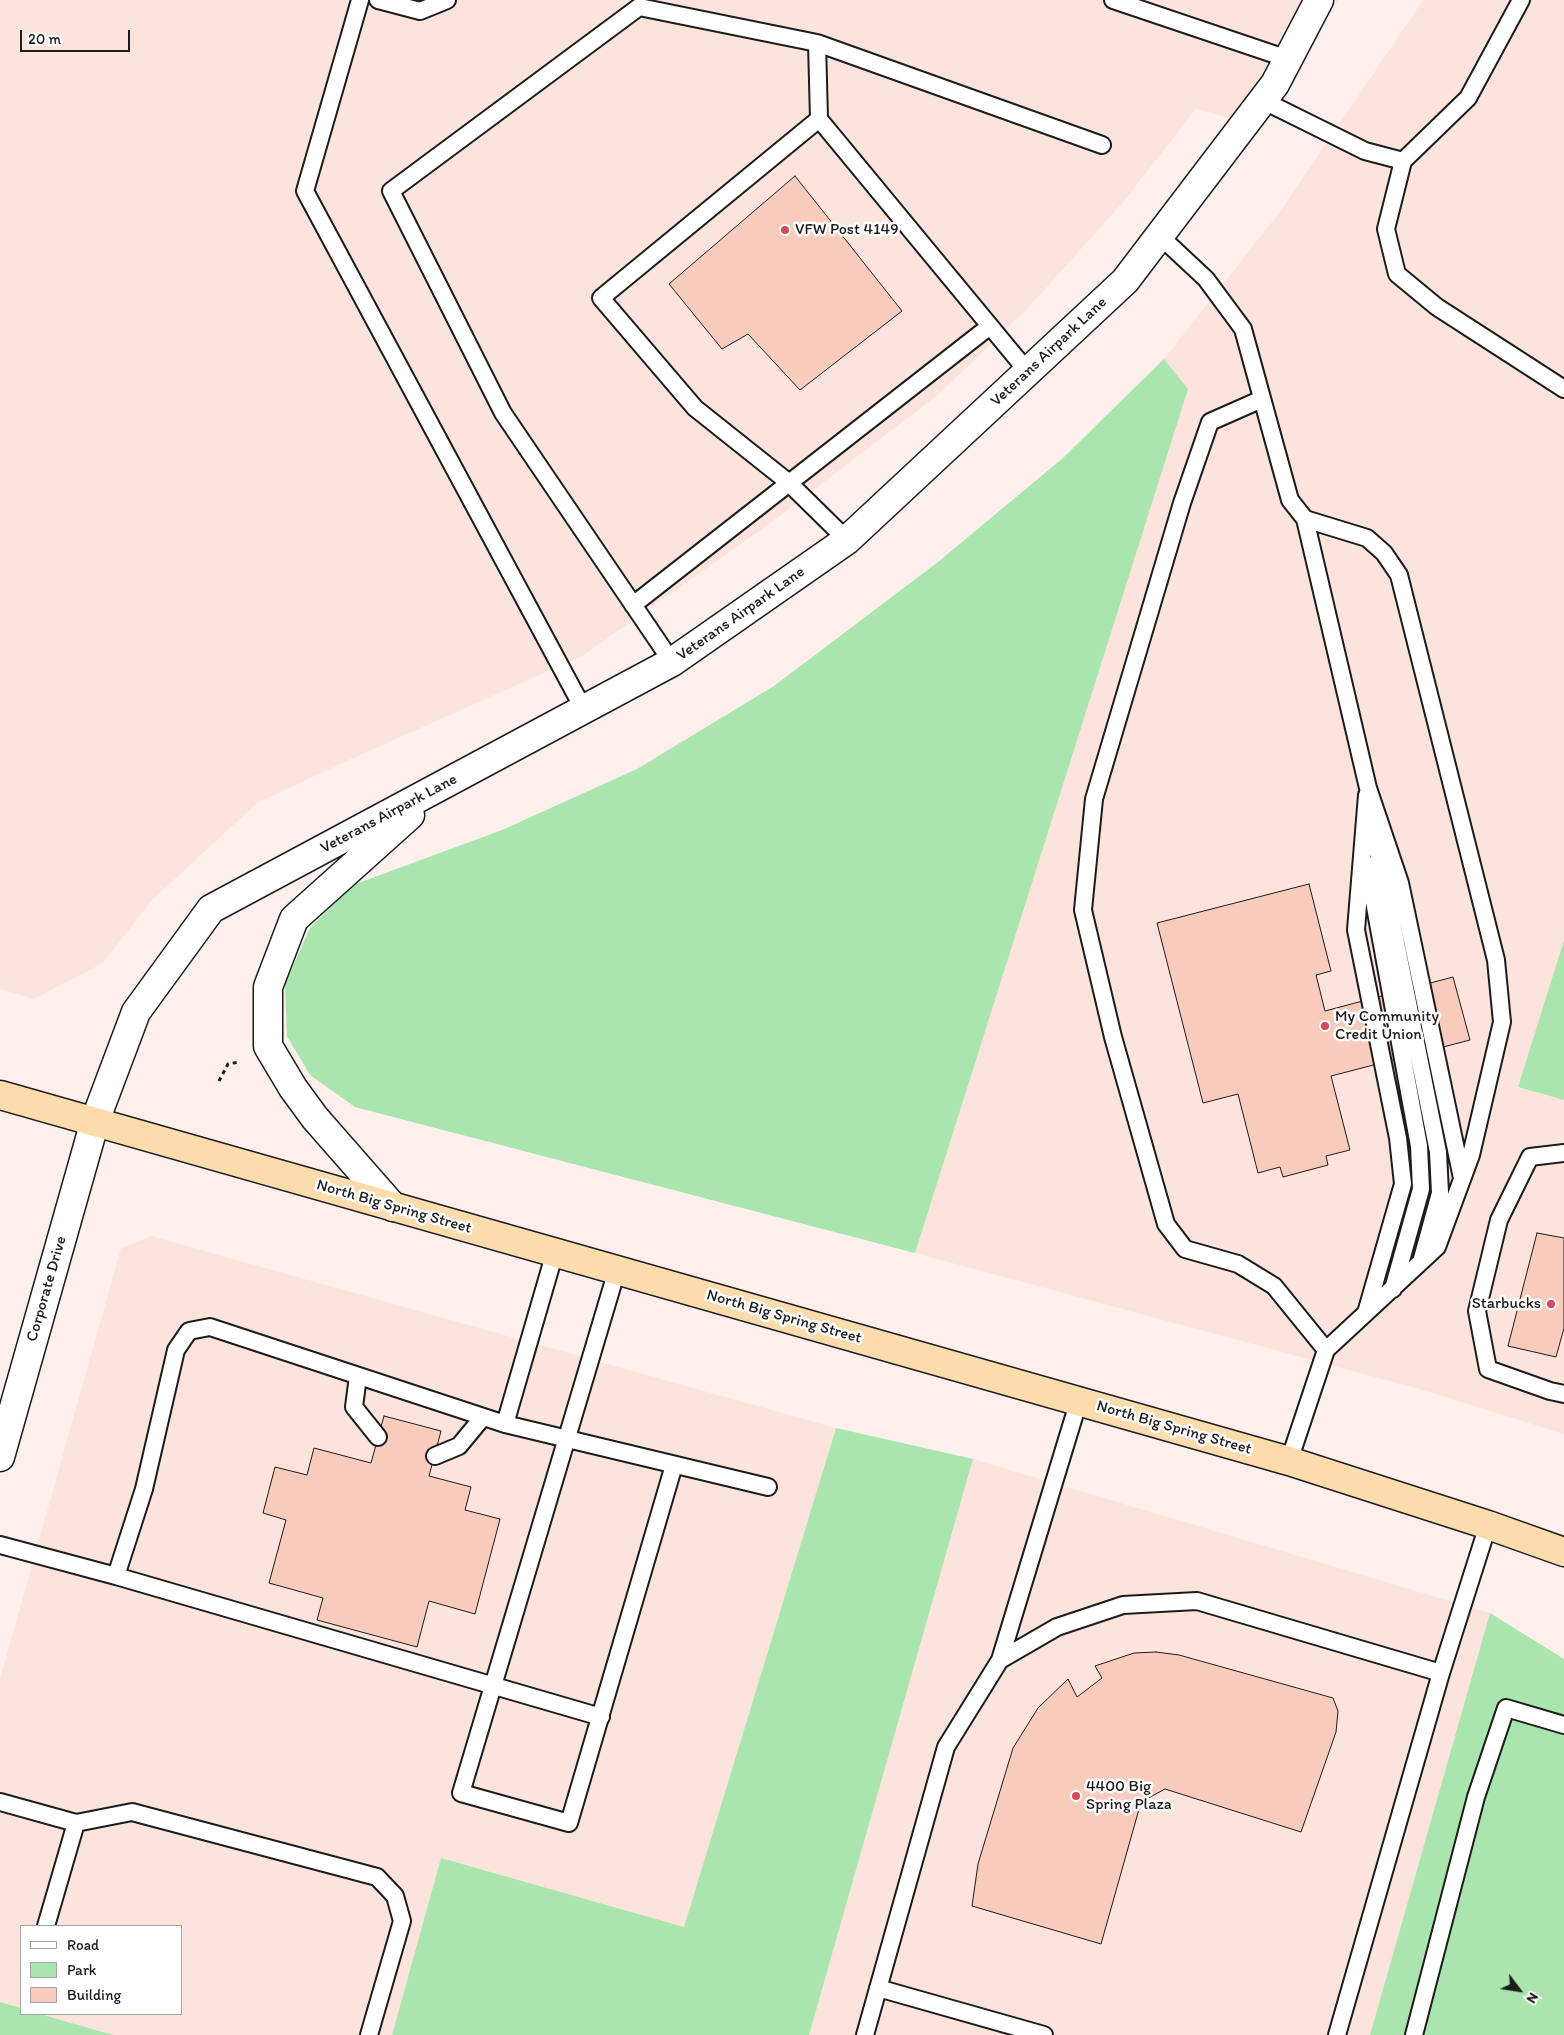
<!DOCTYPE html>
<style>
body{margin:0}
#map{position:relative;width:1564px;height:2035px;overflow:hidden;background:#fdefeb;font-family:Itim,sans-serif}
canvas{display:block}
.legend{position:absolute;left:20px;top:1925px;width:162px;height:90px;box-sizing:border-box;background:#fff;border:1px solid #a4a4a4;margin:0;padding:6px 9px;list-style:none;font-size:15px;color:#1c1c1c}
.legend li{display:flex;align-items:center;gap:10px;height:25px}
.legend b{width:25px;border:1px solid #a4a4a4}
.north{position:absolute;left:1494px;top:1965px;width:50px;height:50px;-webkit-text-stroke:4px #fff;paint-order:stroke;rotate:121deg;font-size:14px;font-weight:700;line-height:20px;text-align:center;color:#1c1c1c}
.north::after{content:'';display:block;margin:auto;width:18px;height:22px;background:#1c1c1c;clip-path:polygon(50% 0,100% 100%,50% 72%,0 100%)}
.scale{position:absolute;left:20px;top:30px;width:110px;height:22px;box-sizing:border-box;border:2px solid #1c1c1c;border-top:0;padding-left:6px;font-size:15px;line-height:18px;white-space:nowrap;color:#1c1c1c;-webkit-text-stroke:4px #fff;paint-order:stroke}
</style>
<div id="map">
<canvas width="1564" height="2035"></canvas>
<ul class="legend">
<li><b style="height:6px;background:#fff"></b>Road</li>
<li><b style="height:14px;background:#a9e5ac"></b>Park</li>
<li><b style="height:14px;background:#f9cbbc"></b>Building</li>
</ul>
<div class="north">N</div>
<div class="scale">20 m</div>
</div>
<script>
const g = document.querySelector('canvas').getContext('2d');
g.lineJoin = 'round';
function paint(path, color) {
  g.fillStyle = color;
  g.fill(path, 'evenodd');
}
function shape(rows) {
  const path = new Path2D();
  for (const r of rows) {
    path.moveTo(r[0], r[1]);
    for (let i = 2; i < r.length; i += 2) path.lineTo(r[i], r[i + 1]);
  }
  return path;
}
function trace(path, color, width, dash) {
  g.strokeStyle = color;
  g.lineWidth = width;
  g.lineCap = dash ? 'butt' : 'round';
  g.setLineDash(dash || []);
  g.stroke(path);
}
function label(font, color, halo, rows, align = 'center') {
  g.font = font + ' Itim,sans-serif';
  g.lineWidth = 5;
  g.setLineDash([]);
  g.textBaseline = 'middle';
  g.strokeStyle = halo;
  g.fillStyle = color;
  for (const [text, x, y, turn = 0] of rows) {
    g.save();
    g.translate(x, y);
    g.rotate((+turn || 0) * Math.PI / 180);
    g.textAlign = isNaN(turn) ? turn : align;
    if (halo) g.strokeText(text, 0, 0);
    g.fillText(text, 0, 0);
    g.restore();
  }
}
const built = shape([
 [0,0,1338,0,1258,126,1196,109,1124,201,1029,307,939,394,769,524,582,656,351,759,257,803,151,901,103,963,34,999,0,989],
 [1423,0,1564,0,1564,940,1518,1087,1564,1100,1564,1434,1423,1390,915,1253,1187,389,1164,359,1282,209],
 [151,1236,836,1428,684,1927,441,1858,392,2035,113,2035,40,2014,181,2014,181,1926,21,1926,21,2008,0,2002,0,1679,121,1248],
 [973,1459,1490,1613,1370,2035,809,2035]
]);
const green = shape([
 [1164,359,1188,389,915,1253,355,1107,310,1075,287,1036,285,985,310,928,353,885,502,830,637,769,774,686,938,562,1063,458],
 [1564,940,1564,1100,1518,1087],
 [836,1428,973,1459,809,2035,392,2035,441,1858,684,1927],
 [1490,1613,1564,1659,1564,2035,1370,2035],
 [0,2002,21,2008,21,2014,40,2014,113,2035,0,2035]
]);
const building = shape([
 [795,176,902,311,800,390,748,334,722,349,669,284,795,176],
 [1309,884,1331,971,1316,975,1325,1011,1453,977,1470,1040,1331,1076,1350,1150,1326,1156,1328,1165,1283,1177,1280,1167,1258,1173,1238,1094,1203,1103,1157,923,1309,884],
 [1537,1233,1564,1238,1564,1328,1556,1357,1508,1346,1537,1233],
 [384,1416,441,1431,429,1476,471,1487,465,1510,500,1519,475,1614,429,1601,417,1647,317,1620,323,1598,269,1583,286,1520,263,1513,275,1467,307,1475,314,1448,371,1463,384,1416],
 [1156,1652,1179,1655,1333,1698,1338,1711,1336,1732,1301,1832,1165,1789,1141,1802,1101,1944,972,1906,978,1864,1013,1748,1038,1708,1068,1679,1077,1697,1102,1678,1095,1666,1134,1653,1156,1652]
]);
const path = shape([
 [219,1081,228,1064,239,1062]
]);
const lane = shape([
 [360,0,305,191,584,710],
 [378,0,420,11,447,0],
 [1113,0,1288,59],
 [817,43,819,119],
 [1262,100,1365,151,1403,161,1468,98,1521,0],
 [1403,161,1386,229,1397,274,1437,307,1564,389],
 [1160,236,1206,279,1243,329,1290,500,1305,519,1367,538,1384,553,1399,575,1496,960,1502,1022,1471,1155,1437,1247,1326,1350,1289,1461],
 [1262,399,1210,422,1182,503,1094,799,1083,910,1113,1037,1166,1224,1185,1249,1238,1264,1274,1286,1326,1350],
 [1305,519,1368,788,1400,883,1462,1178],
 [847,540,788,482,695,408,601,298,819,119,1028,372],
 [633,605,990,326],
 [672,662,503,413,391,191,639,7,817,43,1102,145],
 [1374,833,1438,1152,1440,1193,1421,1262],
 [1369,865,1369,874,1419,1146,1421,1189,1393,1289],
 [1564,1153,1530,1157,1499,1220,1477,1311,1488,1369,1550,1391,1564,1394],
 [617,1270,461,1793,569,1823,674,1465],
 [1366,1313,1403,1184,1398,1138,1356,930,1367,795],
 [358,1376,354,1407,378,1437],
 [1079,1400,1000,1660,1057,1627,1123,1605,1197,1601,1441,1673,1488,1525],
 [505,1424,555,1252],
 [435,1456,459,1446,483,1417],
 [0,1545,116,1576,144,1489,176,1350,189,1331,210,1327,505,1424,768,1487],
 [116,1576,601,1717],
 [0,1802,76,1823,132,1812,377,1877,395,1896,402,1921,369,2035],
 [46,1926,76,1823],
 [878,1988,1044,2035],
 [865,2035,946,1747,1000,1660],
 [1337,2035,1441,1673],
 [1414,2035,1476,1797,1506,1708,1564,1725]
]);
const secondary = shape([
 [393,1207,315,1118,293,1088,268,1046,268,987,294,919,410,815],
 [0,1457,95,1121,136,1012,211,909,672,662,847,540,1125,281,1275,84,1319,0]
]);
const highway = shape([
 [0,1095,1289,1461,1488,1525,1564,1552]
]);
const markers = [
 [785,230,5,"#d1495b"],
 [1325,1026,5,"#d1495b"],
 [1551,1304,5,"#d1495b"],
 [1076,1796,5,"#d1495b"]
];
const poiNames = [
 ["VFW Post 4149",795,230],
 ["My Community",1335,1017],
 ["Credit Union",1335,1035],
 ["Starbucks",1541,1304,"right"],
 ["4400 Big",1086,1787],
 ["Spring Plaza",1086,1805]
];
const streetNames = [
 ["Veterans Airpark Lane",1049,352,-43],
 ["Veterans Airpark Lane",741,614,-35],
 ["Veterans Airpark Lane",389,814,-28],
 ["North Big Spring Street",394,1207,16],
 ["Corporate Drive",47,1289,-74],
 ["North Big Spring Street",784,1317,16],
 ["North Big Spring Street",1174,1428,16]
];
paint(built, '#fce4dd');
paint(green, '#a9e5ac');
paint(building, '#f9cbbc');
trace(building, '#1c1c1c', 1);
trace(lane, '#1c1c1c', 20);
trace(secondary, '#1c1c1c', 31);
trace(highway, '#1c1c1c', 31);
trace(path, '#1c1c1c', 3, [4, 4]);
trace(lane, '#fff', 16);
trace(secondary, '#fff', 28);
trace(highway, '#fcdcac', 28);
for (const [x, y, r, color] of markers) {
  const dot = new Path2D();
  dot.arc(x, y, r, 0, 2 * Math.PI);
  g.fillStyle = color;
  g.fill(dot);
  trace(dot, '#fff', 2);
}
label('16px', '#1c1c1c', '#fff', poiNames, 'left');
label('16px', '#1c1c1c', '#fff', streetNames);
</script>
